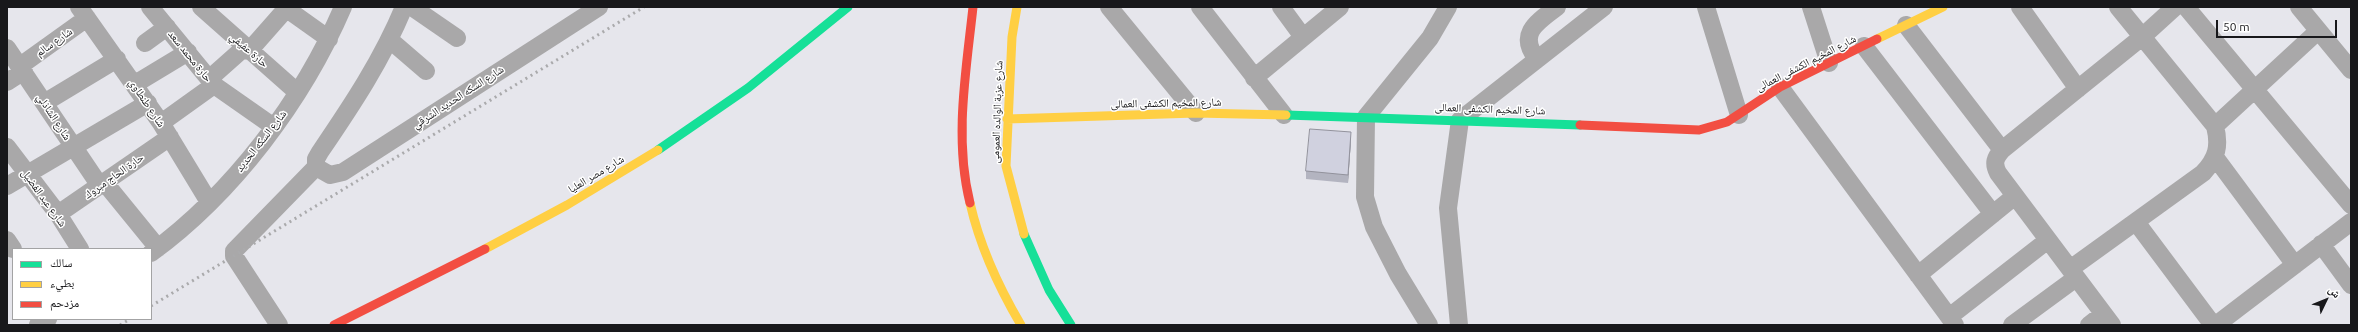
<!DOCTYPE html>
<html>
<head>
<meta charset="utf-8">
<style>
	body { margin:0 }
	#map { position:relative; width:2358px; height:332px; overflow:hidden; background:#e6e6ec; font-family:Ubuntu,"Noto Naskh Arabic",sans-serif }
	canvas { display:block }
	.frame { position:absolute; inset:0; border:8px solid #18181b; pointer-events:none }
	.legend { position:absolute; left:12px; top:248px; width:140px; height:72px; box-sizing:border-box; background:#fff; border:1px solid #a3a3a4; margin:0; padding:5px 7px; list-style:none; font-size:12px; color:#18181b }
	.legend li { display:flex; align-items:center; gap:8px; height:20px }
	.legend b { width:20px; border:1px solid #a3a3a4 }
	.north { position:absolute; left:2306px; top:280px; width:40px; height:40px; -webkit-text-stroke:3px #fff; paint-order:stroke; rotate:47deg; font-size:11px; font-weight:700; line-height:16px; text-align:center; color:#18181b }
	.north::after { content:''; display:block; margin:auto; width:14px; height:18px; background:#18181b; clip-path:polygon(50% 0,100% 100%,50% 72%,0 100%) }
	.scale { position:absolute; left:2216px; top:20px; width:121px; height:18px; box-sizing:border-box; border:2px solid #18181b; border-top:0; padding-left:5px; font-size:12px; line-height:14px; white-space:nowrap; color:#18181b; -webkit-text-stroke:3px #fff; paint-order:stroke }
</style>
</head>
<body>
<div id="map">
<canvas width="2358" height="332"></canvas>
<div class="frame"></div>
<ul class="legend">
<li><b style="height:5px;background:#16e098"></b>سالك</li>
<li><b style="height:5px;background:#ffcf43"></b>بطيء</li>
<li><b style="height:5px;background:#f24e42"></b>مزدحم</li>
</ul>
<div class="north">ش</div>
<div class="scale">50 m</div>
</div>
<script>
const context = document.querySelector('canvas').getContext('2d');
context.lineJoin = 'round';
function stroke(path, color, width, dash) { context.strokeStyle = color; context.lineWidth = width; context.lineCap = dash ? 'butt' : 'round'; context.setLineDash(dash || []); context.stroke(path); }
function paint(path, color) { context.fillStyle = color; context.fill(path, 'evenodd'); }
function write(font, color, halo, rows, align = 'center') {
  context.font = font + ' Ubuntu,"Noto Naskh Arabic",sans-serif'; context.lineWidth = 3; context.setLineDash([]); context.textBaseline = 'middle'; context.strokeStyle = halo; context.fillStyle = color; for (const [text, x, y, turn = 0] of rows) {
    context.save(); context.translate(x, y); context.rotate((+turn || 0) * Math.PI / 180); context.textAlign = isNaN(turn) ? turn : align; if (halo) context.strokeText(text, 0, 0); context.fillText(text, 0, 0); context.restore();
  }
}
const street = new Path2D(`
	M79 7 161 123 209 202
	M150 7 214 85 274 127
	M201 7 297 92
	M284 7 329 39
	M412 7 457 38
	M1109 7 1196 113
	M1200 7 1284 115
	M1281 7 1303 37
	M1706 7 1739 115
	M1811 7 1829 63
	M2020 7 2078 89
	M2186 7 2351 205
	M2299 7 2351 70
	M1906 25 2002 150
	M390 40 426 71
	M145 43 167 27
	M1864 46 1993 214
	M7 48 100 186
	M249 51 286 9
	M1537 59C1517 34 1537 22 1557 7
	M20 66 87 18
	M1254 78 1340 7
	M209 79 245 47
	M7 82 24 71
	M135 84 188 52
	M1780 87 1955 325
	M44 103 117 59
	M161 123 214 85
	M2215 126 2318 31
	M7 147 58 214 80 249
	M2215 157 2295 265
	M316 167 330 175 343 172 599 7
	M316 167V159L320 152C352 105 382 60 404 7
	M105 183 158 248
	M7 186 148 103
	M58 214 170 137
	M2136 222 2213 325
	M7 240 13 249
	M2321 244 2351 285
	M151 253C233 193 303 100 343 7
	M2070 269 2203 173C2217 158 2220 146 2215 126L2118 7
	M1918 275 2015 196
	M1949 317 2048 240
	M38 325 48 319
	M279 325 234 256V251L316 167
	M1429 325 1398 274 1374 227 1365 197 1366 117 1430 38 1448 7
	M1459 325 1448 208 1460 120 1604 7
	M2012 325 2076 278
	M2089 325 2103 314
	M2112 325 1998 173C1993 163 1995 158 2002 150L2142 37 2175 7
	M2216 325 2351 222`);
const fast = new Path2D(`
	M1286 115 1580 125
	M658 150 748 88 848 7
	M1024 234 1049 290 1071 325`);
const slow = new Path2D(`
	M1017 7 1012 37 1006 166 1024 234
	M1877 39 1943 7
	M1007 119 1196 113 1286 115
	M970 203C980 247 998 286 1021 325
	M485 249 567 205 658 150`);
const jam = new Path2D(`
	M1580 125 1699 130 1727 122 1780 87 1877 39
	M970 203C954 139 966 72 973 7
	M334 325 485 249`);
const rail = new Path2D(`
	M151 306 644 7
	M120 325 130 319`);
const wall = new Path2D(`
	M1351 140 1348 183 1306 179V171Z`);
const shadedWall = new Path2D(`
	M1351 132V140L1348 183V175Z`);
const building = new Path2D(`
	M1310 129 1351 132 1348 175 1306 171Z`);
const streetNames = [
	["شارع سالم",54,42,-35],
	["حارة عفيفي",249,50,41],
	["حارة محمد سعد",190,56,51],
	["شارع المخيم الكشفى العمالى",1806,63,-27],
	["شارع السكه الحديد الشرقي",458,97,-33],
	["شارع طنطاوي",147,103,56],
	["شارع المخيم الكشفى العمالى",1166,103,-1],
	["شارع المخيم الكشفى العمالى",1490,109,2],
	["شارع عزبة الوالده العمومى",997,112,-88],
	["شارع الشاذلي",54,117,57],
	["شارع السكه الحديد",261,141,-52],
	["شارع مصر العليا",596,174,-31],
	["حارة الحاج مبروك",114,176,-35],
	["شارع عبد الفضيل",44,198,54]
];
stroke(street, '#a9a8a9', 18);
stroke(fast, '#16e098', 9);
stroke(slow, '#ffcf43', 9);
stroke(jam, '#f24e42', 9);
stroke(rail, '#aaaaac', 3, [2, 4]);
paint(wall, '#b3b4c0');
paint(shadedWall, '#92929c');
paint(building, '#d0d1df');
stroke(building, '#92929c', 1);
write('11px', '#18181b', '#fff', streetNames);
</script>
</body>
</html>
